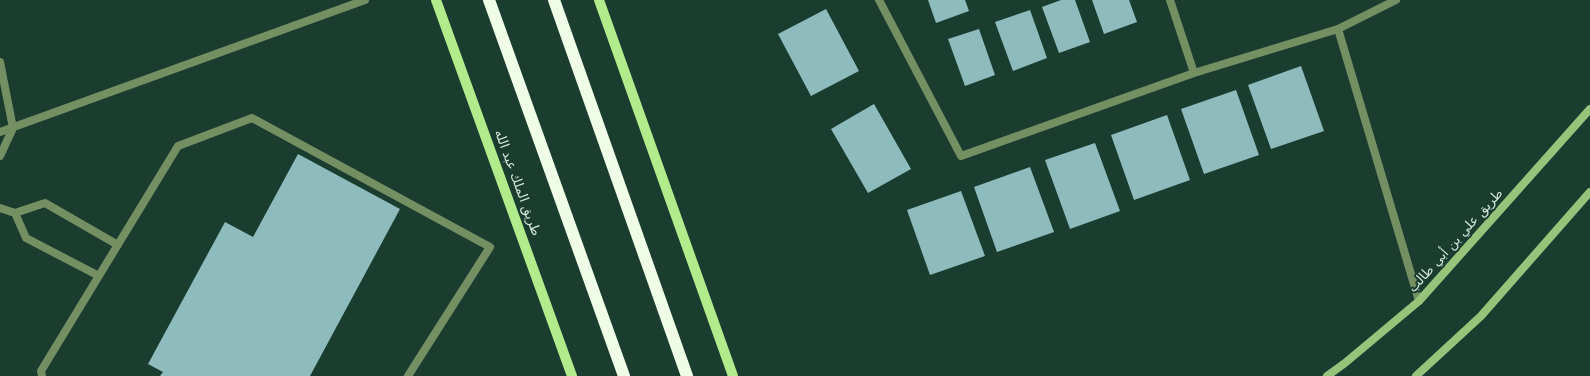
<!DOCTYPE html>
<html>
<head>
<meta charset="utf-8">
<style>
	body { margin:0 }
	canvas { display:block; background:#1a3d2f }
</style>
</head>
<body>
<canvas width="1590" height="376"></canvas>
<script>
const context = document.querySelector('canvas').getContext('2d');
context.lineJoin = 'round';
function paint(path, color) { context.fillStyle = color; context.fill(path, 'evenodd'); }
function stroke(path, color, width, dash) { context.strokeStyle = color; context.lineWidth = width; context.lineCap = dash ? 'butt' : 'round'; context.setLineDash(dash || []); context.stroke(path); }
function write(font, color, halo, rows, align = 'center') {
  context.font = font + ' "DejaVu Sans",Vazirmatn,sans-serif'; context.lineWidth = 4; context.setLineDash([]); context.textBaseline = 'middle'; context.strokeStyle = halo; context.fillStyle = color; for (const [text, x, y, turn = 0] of rows) {
    context.save(); context.translate(x, y); context.rotate((+turn || 0) * Math.PI / 180); context.textAlign = isNaN(turn) ? turn : align; if (halo) context.strokeText(text, 0, 0); context.fillText(text, 0, 0); context.restore();
  }
}
const building = new Path2D(`
	M928 0H965L969 11 936 23Z
	M1061 0H1075L1090 42 1059 53 1042 7Z
	M1092 0H1129L1137 22 1104 34Z
	M826 9 859 71 811 96 778 34Z
	M1030 10 1047 58 1013 71 995 22Z
	M979 29 995 75 965 86 948 39Z
	M1301 66 1324 131 1271 149 1248 85Z
	M1236 90 1259 155 1204 174 1181 109Z
	M874 104 911 169 868 193 831 129Z
	M1167 115 1190 180 1134 200 1111 135Z
	M1095 143 1120 211 1070 229 1045 160Z
	M298 154 400 209 310 376H160L163 372 148 364 225 222 253 237Z
	M1030 167 1054 232 997 252 974 187Z
	M961 191 985 256 930 275 907 210Z`);
const service = new Path2D(`
	M0 62 13 128 0 156
	M0 132 365 0
	M0 208 15 213 45 203 118 245
	M15 213 26 238 99 276
	M42 376 41 371 178 146 252 118 490 247 408 376`);
const minor = new Path2D(`
	M879 0 961 156 1194 73 1338 29 1396 0
	M1170 0 1194 73
	M1338 29 1419 301`);
const secondary = new Path2D(`
	M1327 376 1345 363 1419 301 1590 109
	M1416 376 1481 316 1590 192`);
const primary = new Path2D(`
	M436 0 572 376
	M599 0 733 376`);
const motorway = new Path2D(`
	M489 0 624 376
	M554 0 687 376`);
const streetNames = [
	["طريق الملك عبد الله",517,183,70],
	["طريق علي بن أبي طالب",1456,241,-48]
];
paint(building, '#8ebcbd');
stroke(service, '#749063', 8);
stroke(minor, '#749063', 8);
stroke(secondary, '#97c47a', 8);
stroke(primary, '#b2eb8b', 10);
stroke(motorway, '#effde7', 12);
write('13px', '#d3e6dd', '#1a3d2f', streetNames);
</script>
</body>
</html>
